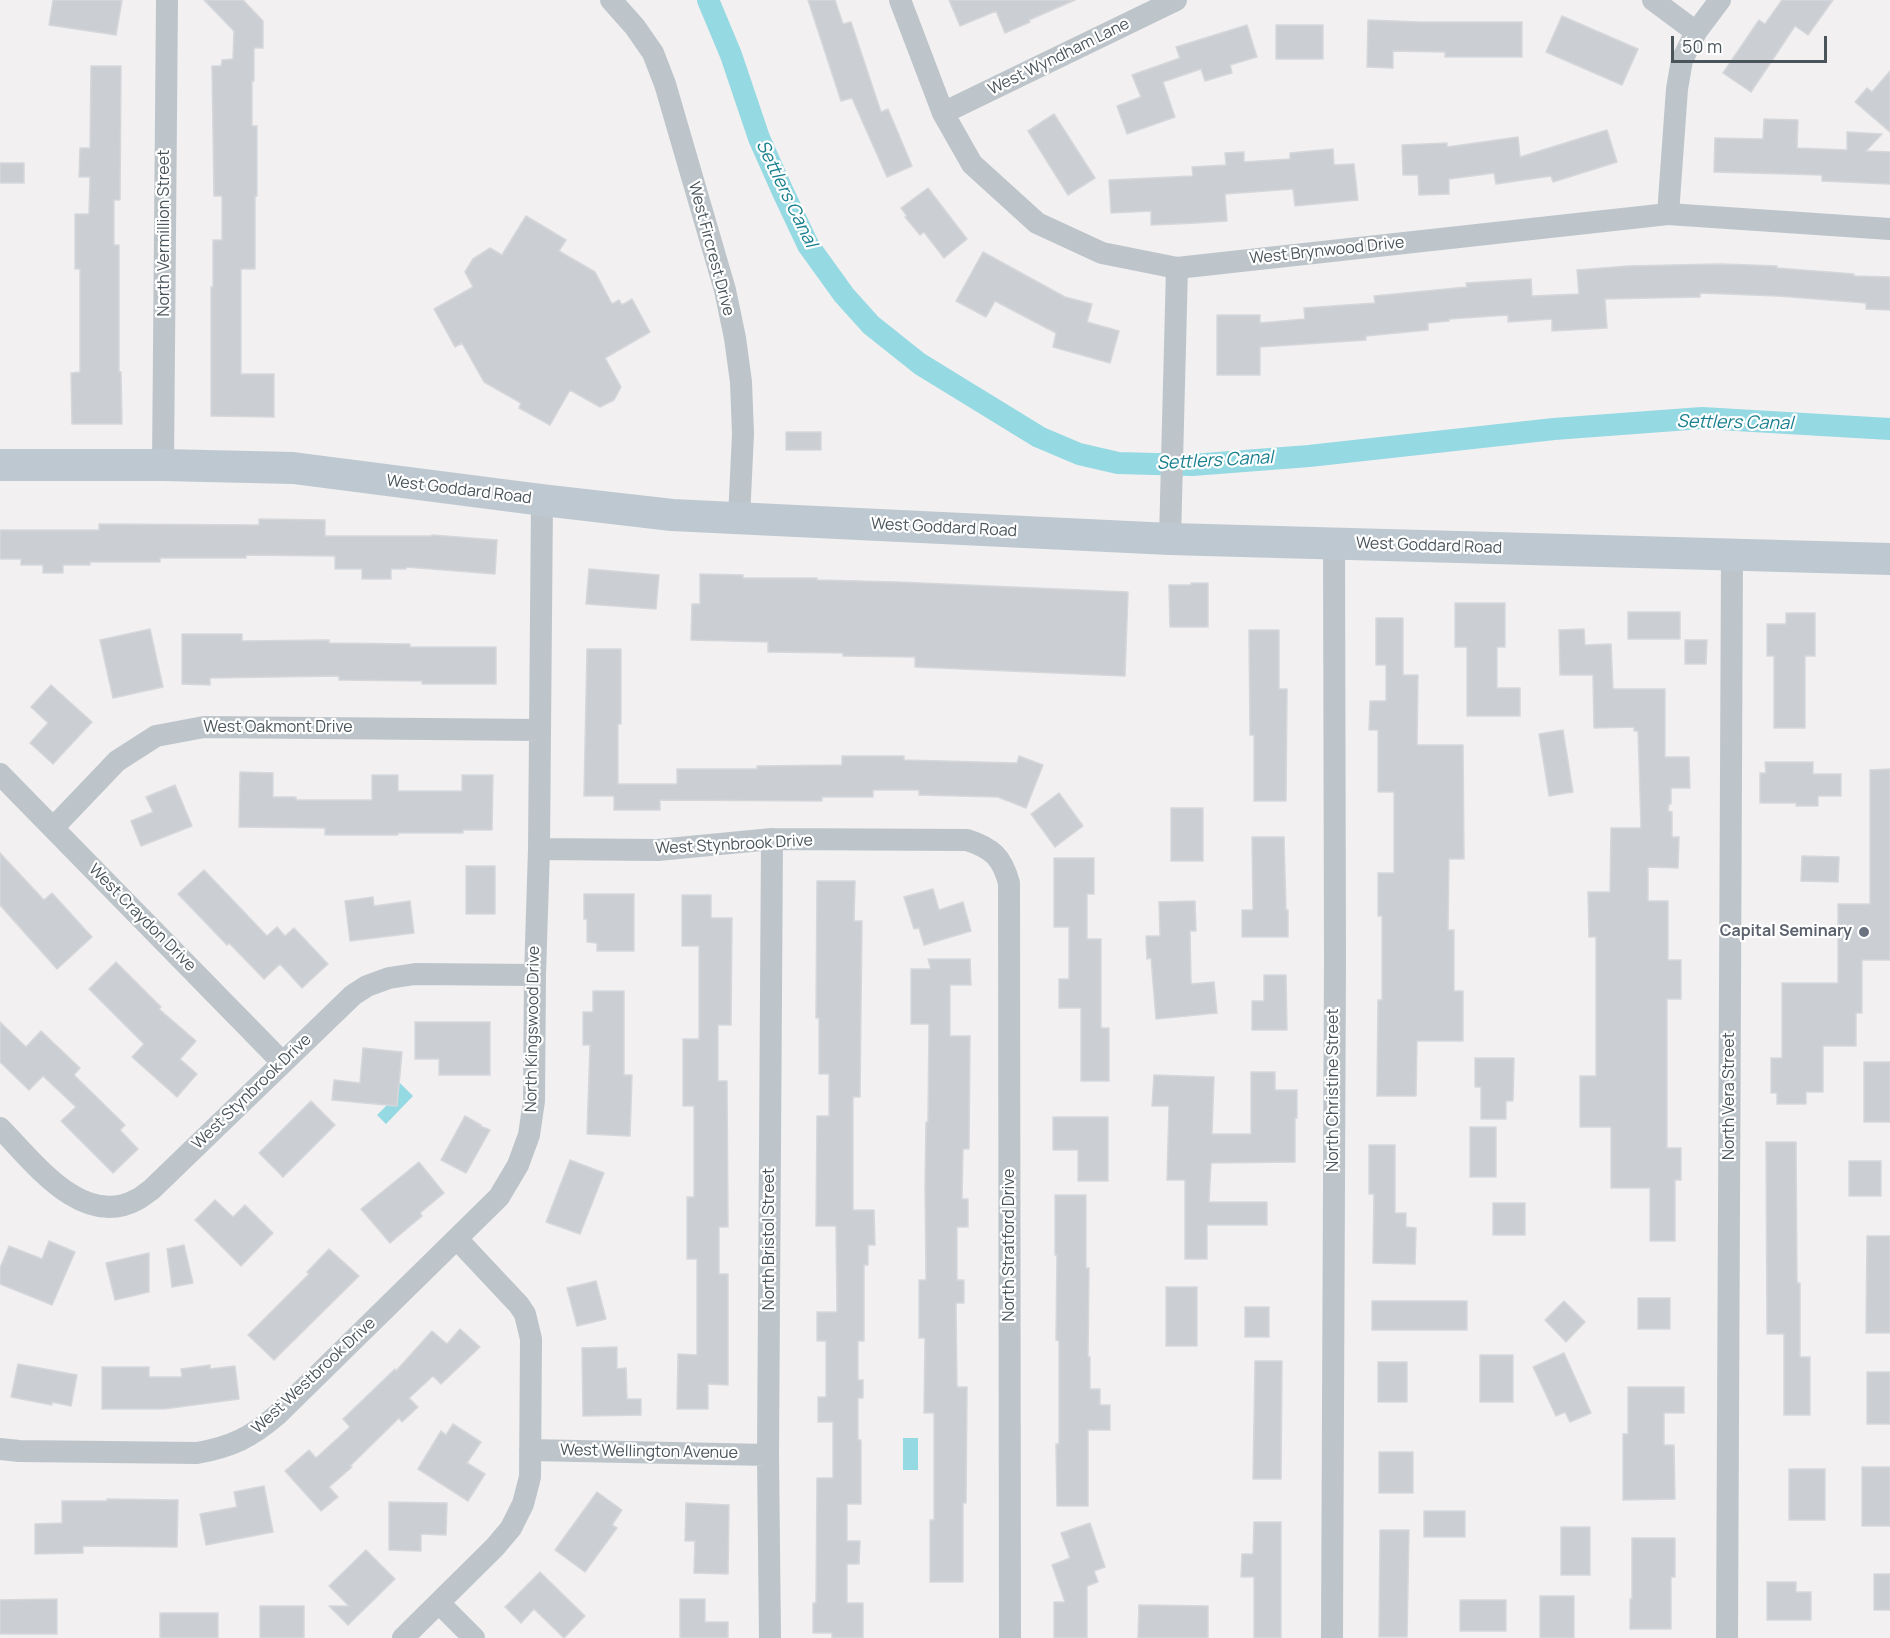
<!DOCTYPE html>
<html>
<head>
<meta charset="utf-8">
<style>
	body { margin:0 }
	#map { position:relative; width:1890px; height:1638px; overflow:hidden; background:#f2f0f0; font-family:Manrope,sans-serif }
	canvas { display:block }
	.scale { position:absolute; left:1671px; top:36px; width:156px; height:27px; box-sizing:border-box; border:3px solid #4a555b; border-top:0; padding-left:8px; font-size:18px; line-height:21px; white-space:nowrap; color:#4a555b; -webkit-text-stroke:4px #fff; paint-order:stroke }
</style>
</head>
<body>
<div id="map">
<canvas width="1890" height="1638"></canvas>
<div class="scale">50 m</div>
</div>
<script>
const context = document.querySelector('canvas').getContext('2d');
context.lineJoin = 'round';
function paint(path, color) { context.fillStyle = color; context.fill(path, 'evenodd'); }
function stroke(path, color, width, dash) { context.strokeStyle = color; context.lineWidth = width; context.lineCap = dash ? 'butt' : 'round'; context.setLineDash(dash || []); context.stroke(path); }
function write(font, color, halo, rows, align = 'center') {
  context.font = font + ' Manrope,sans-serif'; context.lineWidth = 4.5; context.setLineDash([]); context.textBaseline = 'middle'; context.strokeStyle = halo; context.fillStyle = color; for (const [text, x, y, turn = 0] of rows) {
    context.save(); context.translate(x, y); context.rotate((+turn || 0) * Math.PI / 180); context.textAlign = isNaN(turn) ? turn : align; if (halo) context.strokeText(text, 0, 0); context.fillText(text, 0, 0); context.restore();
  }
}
const water = new Path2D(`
	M396 1079 413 1096 386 1124 377 1115 390 1102Z
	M903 1438H918V1470H903Z`);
const canal = new Path2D(`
	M708 0 731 55 759 138 783 192 808 245 844 295 871 325 920 364 1039 437 1079 454 1118 463 1192 465 1309 456 1554 429 1702 418 1890 429`);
const building = new Path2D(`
	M53 0H122L116 35 49 25Z
	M204 0H243L263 21V48H254V81H252V126H257V196H255V269H241V374H274V417L211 416V287H213V240H222V196H214L212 66H221L222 60 233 59 234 31Z
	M808 0H835L843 24 851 22 881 112 888 109 912 166 887 177 852 98 841 101Z
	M949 0H1075L1029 20 1030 22 1005 33 996 11 960 26Z
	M1782 0H1833L1808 35 1795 26 1751 92 1723 73 1759 20 1765 24Z
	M1562 16 1638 49 1622 85 1546 52Z
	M1368 20 1420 22H1522V57H1445V52L1393 51V68L1367 67Z
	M1247 25 1257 57 1230 65 1232 73 1205 81 1201 69 1163 82 1175 117 1127 134 1117 106 1141 97 1132 75 1180 58 1176 47Z
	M1276 25H1323V59H1276Z
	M91 66H121L120 200H114V245H119V372H121L122 424H72L71 373 80 372V269H75V214H89L90 177H79L80 148H90Z
	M1890 71V132L1855 102 1867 88 1872 92Z
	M1054 114 1095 178 1068 195 1028 131Z
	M1764 119 1798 120 1797 148 1847 150V132L1882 134 1866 151 1890 152V184L1822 181V175L1714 172 1715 138 1763 139Z
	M1607 130 1617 162 1553 182 1551 176 1496 184 1494 173 1449 179V194L1419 195 1418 175H1403L1402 145 1447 143V147L1518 137 1520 157Z
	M1333 149 1334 165 1354 164 1358 200 1295 206 1293 189 1225 194 1227 221 1196 223 1151 225V211L1111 213 1109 180 1193 176 1192 167 1226 165 1225 153 1244 152V162L1290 159V153Z
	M0 163H24V183H0Z
	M928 188 967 239 944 258 924 232 920 235 905 217 907 216 901 208Z
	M526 216 566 240 559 251 595 272 612 304 619 300 622 305 632 299 650 332 605 358 621 387 614 400 600 407 570 390 550 425 519 408 521 403 484 382 462 343 455 347 434 309 473 287 465 272 473 259 490 248 502 255Z
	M983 252 1065 297 1092 304 1087 322 1119 331 1110 363 1053 347 1056 333 995 301 986 317 956 301Z
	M1721 264 1777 266V268L1854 274V276L1890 277V310L1866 309V303L1778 296 1700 293V297L1605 299 1607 328 1552 331V319L1508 322V315L1449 319V321L1428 323V330L1366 336V340L1260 347V375H1217V315H1260V323L1305 319 1304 308 1375 303 1374 296 1467 287 1466 283 1531 279 1532 296 1579 294 1577 270 1628 266Z
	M786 432H821V450H786Z
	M259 519 325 520V536H432V535L497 540 495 574 406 567V569H391V579H362V569H335V556L246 555V558H160V562H90V565H63V573H43V565H21V559H0V530H99V524L259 525Z
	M589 569 659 575 656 609 586 604Z
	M700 574 743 575V578H817V580L898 582 1128 592 1125 676 915 667V657L843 656V653L768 652V642L691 640 692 604H700Z
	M1191 583H1208V627H1170L1169 585H1191Z
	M1455 603H1505V647H1497V688H1520V716H1467V647H1455Z
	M1628 612H1680V639H1628Z
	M1786 613H1815V656H1805V728H1774V656H1767V624H1786Z
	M1376 618H1403V675H1418L1417 745H1463L1464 859H1449L1448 930H1454V991H1463V1041H1417L1416 1096H1377L1378 1000H1382V916H1378V873H1394V792H1378V730H1369L1370 701H1386V665H1376Z
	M150 629 163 687 113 698 100 640Z
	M1584 629 1585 645 1611 644 1613 689H1665V757H1689L1690 788H1671V804H1669L1668 811 1672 812V837H1679L1678 868 1648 867V901H1668V960H1681V999H1667V1148H1681V1180H1675V1241H1650V1188H1611V1127H1580V1076H1596V937H1589L1588 892H1610L1611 828H1641L1638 731H1634V727L1594 728 1593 675H1560L1559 630Z
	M1249 630H1279V689H1287L1286 801H1254V735H1250Z
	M182 634H242V641L329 640V643L410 644V647H496V684H422V681L339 680V676L210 678V685L182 684Z
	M1685 640H1707L1706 664H1685Z
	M587 649H621V724H618V784H677V769H757V766L842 765V756H904V760L1017 763 1019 756 1043 765 1026 808 998 797 919 795V790H873V797H822V801L660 800V810H614V796H584Z
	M51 685 92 722 53 764 30 743 48 723 31 707Z
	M1563 730 1573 792 1549 796 1539 734Z
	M1765 762H1813V774H1841V796H1818V806H1796V803H1760V773H1766Z
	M1890 769V960H1862V1013H1856V1046H1823V1092H1806V1104H1777V1093H1771V1058H1782V983H1838V904H1870V770Z
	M240 772 273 773V797H296V800H372V775H398V791H462V775H493L492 830H463V833H398V835H325V828L239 827Z
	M175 785 192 826 141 846 131 821 153 812 146 797Z
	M1059 793 1083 826 1055 847 1031 814Z
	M1171 808H1203V861H1171Z
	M1252 837H1284L1286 910H1288V937H1242V910H1253Z
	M0 853 44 900 52 893 92 937 57 969 0 905Z
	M1802 856 1839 857 1838 882 1801 881Z
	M1054 858H1094V894H1087V939H1101V1028H1109V1081H1081V1008H1059V979H1069V927H1054Z
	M466 866H495V914H466Z
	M204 870 267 936 277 927 285 936 294 928 328 964 302 988 280 964 264 979 229 943 227 945 178 894Z
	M817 881H855L854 921H862L860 1097H853V1210H874L875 1245H868V1265H864V1341H858V1380H863V1398H858V1440H861V1504H847V1541H860L859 1564H847V1603H863V1638H832V1633H813V1603H816L817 1478H833V1422H818V1397H826V1341H817V1312H837L836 1226H816L817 1116H829V1074H819V1018H816Z
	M933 889 939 910 963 902 971 931 924 945 919 928 914 929 904 897Z
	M584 894H634V951H597V943L587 942V919H584Z
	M682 895H711V918H732L731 1025H718V1081H727L728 1227H719V1274H728V1385L708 1384V1409H677L678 1354 697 1355V1259H687V1197H694V1106H683V1039H699V946H682Z
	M373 897 374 906 410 901 414 933 350 941 345 901Z
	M1195 901 1196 931H1190L1191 984 1214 982 1217 1013 1156 1019 1151 958 1147 959 1146 936H1160L1159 902Z
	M928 959H970L971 985H950V1036H970L969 1149H963L962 1199H968V1227H957V1280H964V1303H956L957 1387H967L966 1503H963V1582H930V1520H934V1413H924L925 1338H919V1280H926L925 1185 926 1122H928L929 1024H911V969H931Z
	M116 962 161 1007 159 1009 196 1041 180 1059 197 1074 177 1097 132 1057 144 1044 89 989Z
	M1264 975H1286L1287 1030H1252V1001H1264Z
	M593 991H624V1075H632L630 1136 587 1134 590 1045H583V1012H593Z
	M0 1022 26 1047 41 1031 80 1068 74 1075 125 1125 120 1130 138 1149 113 1173 61 1121 76 1107 43 1076 29 1090 0 1062Z
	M415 1022H490V1075H439V1059H415Z
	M363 1048 402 1052 397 1106 332 1100 334 1080 360 1083Z
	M1475 1058H1514L1513 1101H1506V1119H1481V1087H1475Z
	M1864 1062H1890V1122H1864Z
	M1251 1072H1275V1090H1297V1118H1295V1162L1211 1163 1209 1202H1267V1225H1207V1259H1185V1180H1167L1169 1106H1152L1154 1075 1214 1077 1212 1134H1251Z
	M311 1101 335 1125 283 1177 259 1153Z
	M465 1116 481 1125 480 1126 490 1130 466 1173 441 1160Z
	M1053 1117H1108V1181H1078V1150H1053Z
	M1470 1127H1496V1177H1470Z
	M1766 1142H1796L1797 1283H1800V1357H1810V1415H1784V1334H1767Z
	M1369 1145H1395V1213H1406V1227L1416 1228 1415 1264 1373 1263 1374 1194H1369Z
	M570 1160 604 1173 580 1234 546 1222Z
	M1849 1161H1881V1196H1849Z
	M419 1162 444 1193 420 1213 422 1216 390 1243 361 1209Z
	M1055 1195H1086V1268H1089L1088 1357H1090V1389H1100V1405H1110V1430H1088V1506H1057L1056 1444H1059V1341L1056 1340 1057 1255H1055Z
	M215 1200 233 1217 245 1205 273 1233 241 1266 195 1220Z
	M1493 1203H1525V1235H1493Z
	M1867 1236H1890V1333H1866Z
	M49 1241 75 1252 52 1305 0 1284V1268L9 1246 42 1259Z
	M184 1245 193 1283 172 1287 167 1249Z
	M329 1249 359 1276 274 1360 248 1335 309 1274 307 1272Z
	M149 1253V1292L115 1300 106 1263Z
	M596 1281 606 1319 577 1326 567 1288Z
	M1166 1287H1197V1346H1166Z
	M1638 1298H1670V1329H1638Z
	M1372 1301H1467V1330H1372Z
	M1564 1301 1585 1322 1566 1342 1545 1320Z
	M1245 1307H1269V1337H1245Z
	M460 1329 480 1347 441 1384 433 1376 409 1398 418 1407 402 1422 399 1418 350 1466 352 1467 329 1487 338 1497 321 1511 285 1471 309 1450 316 1458 350 1427 343 1419 395 1369 396 1371 432 1331 447 1344Z
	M617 1347V1369L626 1368 627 1399H641V1415L583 1416 582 1348Z
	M1564 1353 1591 1413 1570 1422 1565 1412 1556 1416 1533 1367Z
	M1480 1355H1513V1402H1480Z
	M1255 1361H1282L1281 1479H1253Z
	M1378 1362H1407V1402H1378Z
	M18 1364 77 1375 71 1406 52 1402V1405L11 1397Z
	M210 1365V1369L235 1366 239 1399 164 1409H102V1367H149V1377H182L181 1369Z
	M1867 1372H1890V1424H1867Z
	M1628 1387H1684V1413H1664V1445H1674L1675 1499 1623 1500V1434H1628Z
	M453 1424 481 1442 467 1463 485 1474 468 1501 418 1469 441 1431 446 1435Z
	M1379 1452H1413V1493H1379Z
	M1862 1467H1890V1526H1862Z
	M1789 1469H1825V1520H1789Z
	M264 1486 273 1532 206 1545 200 1514 237 1507 234 1492Z
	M597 1492 622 1510 612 1525 617 1528 585 1572 555 1550Z
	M107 1499 178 1500 177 1547 83 1546V1553L35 1554V1524L62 1523V1501H107Z
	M389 1502 447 1503 446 1535 421 1534V1551L389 1550Z
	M686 1503 729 1505 728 1574 694 1573 695 1541H685Z
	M1424 1511H1465V1537H1424Z
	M1254 1522H1281V1638H1254V1577H1241L1242 1554H1253Z
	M1090 1523 1105 1567 1094 1571 1098 1582 1087 1586V1638H1054V1602H1065L1052 1565 1070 1558 1061 1533Z
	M1561 1527H1590V1575H1561Z
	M1380 1530H1409L1407 1637H1379Z
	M1632 1538H1675V1577H1671V1629H1630V1599H1632Z
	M366 1550 395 1579 348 1625 329 1606H349L329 1586Z
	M540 1572 585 1616 564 1638 534 1609 521 1623 505 1607Z
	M1874 1574H1890V1610H1874Z
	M1767 1582H1796V1592H1811V1620H1767Z
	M1540 1596H1574V1638H1540Z
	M57 1599V1634H0V1600Z
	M680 1599H705V1622H728V1638H680Z
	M1460 1600H1506V1631H1460Z
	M1139 1605 1208 1606V1638H1138Z
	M260 1606H304V1638H260Z
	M160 1613H218V1638H160Z`);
const street = new Path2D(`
	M611 0 635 27 653 53 665 84 725 290 735 338 741 382 743 434 739 518
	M900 0 943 113 972 164 1037 223 1102 253 1177 268 1668 214 1890 229
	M1653 0 1696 32
	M943 113 1176 0
	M1668 214 1677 89 1682 60 1696 32 1720 0
	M163 465 167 0
	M1170 539 1177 268
	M0 774 283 1063
	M53 828 117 761 156 736 204 727 540 730
	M539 849 658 850 772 839 967 840C992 848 1002 857 1009 883L1010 1638
	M0 1128C33 1161 82 1229 136 1200 141 1198 146 1193 151 1190L353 995 367 986 389 978 415 974 535 975
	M0 1449 19 1451 197 1453C231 1447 250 1438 277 1415L499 1197 518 1165 529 1135 534 1101 535 975 539 849 542 500
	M530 1450 768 1455
	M439 1603 474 1638
	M403 1638 495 1547 511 1528 523 1504 530 1477 531 1339 525 1314 519 1305 457 1239
	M770 1638 768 1455 772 839
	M1332 1638 1335 958 1334 543
	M1727 1638 1732 555`);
const secondary = new Path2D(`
	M0 465H163L293 468 542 500 672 515 1170 539 1890 559`);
const markers = [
	[1864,932,6,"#6b7280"]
];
const streetNames = [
	["West Wyndham Lane",1059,57,-26],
	["North Vermillion Street",165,233,-90],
	["West Fircrest Drive",711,249,75],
	["West Brynwood Drive",1327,251,-6],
	["West Goddard Road",459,490,7],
	["West Goddard Road",944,528,3],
	["West Goddard Road",1429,546,2],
	["West Oakmont Drive",278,728],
	["West Stynbrook Drive",734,845,-3],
	["West Craydon Drive",142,918,45],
	["North Kingswood Drive",533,1029,-89],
	["North Christine Street",1334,1090,-90],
	["West Stynbrook Drive",252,1092,-44],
	["North Vera Street",1730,1096,-90],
	["North Bristol Street",770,1239,-90],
	["North Stratford Drive",1010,1245,-90],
	["West Westbrook Drive",314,1376,-43],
	["West Wellington Avenue",649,1452,1]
];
const worshipNames = [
	["Capital Seminary",1852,932]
];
const waterNames = [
	["Settlers Canal",786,194,64],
	["Settlers Canal",1735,423,1],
	["Settlers Canal",1215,461,-3]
];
paint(water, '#95d9e3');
stroke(canal, '#95d9e3', 22);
paint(building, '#cbced2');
stroke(building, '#d5d7db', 1.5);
stroke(street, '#bdc5cb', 22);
stroke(secondary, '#bec8d0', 32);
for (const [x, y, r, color] of markers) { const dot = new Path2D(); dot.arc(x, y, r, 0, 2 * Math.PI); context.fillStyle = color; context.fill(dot); stroke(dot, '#fff', 2); }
write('16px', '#4a555b', '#fff', streetNames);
write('bold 16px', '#5b616d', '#fff', worshipNames, 'right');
write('italic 18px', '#1a808f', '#fff', waterNames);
</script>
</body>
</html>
